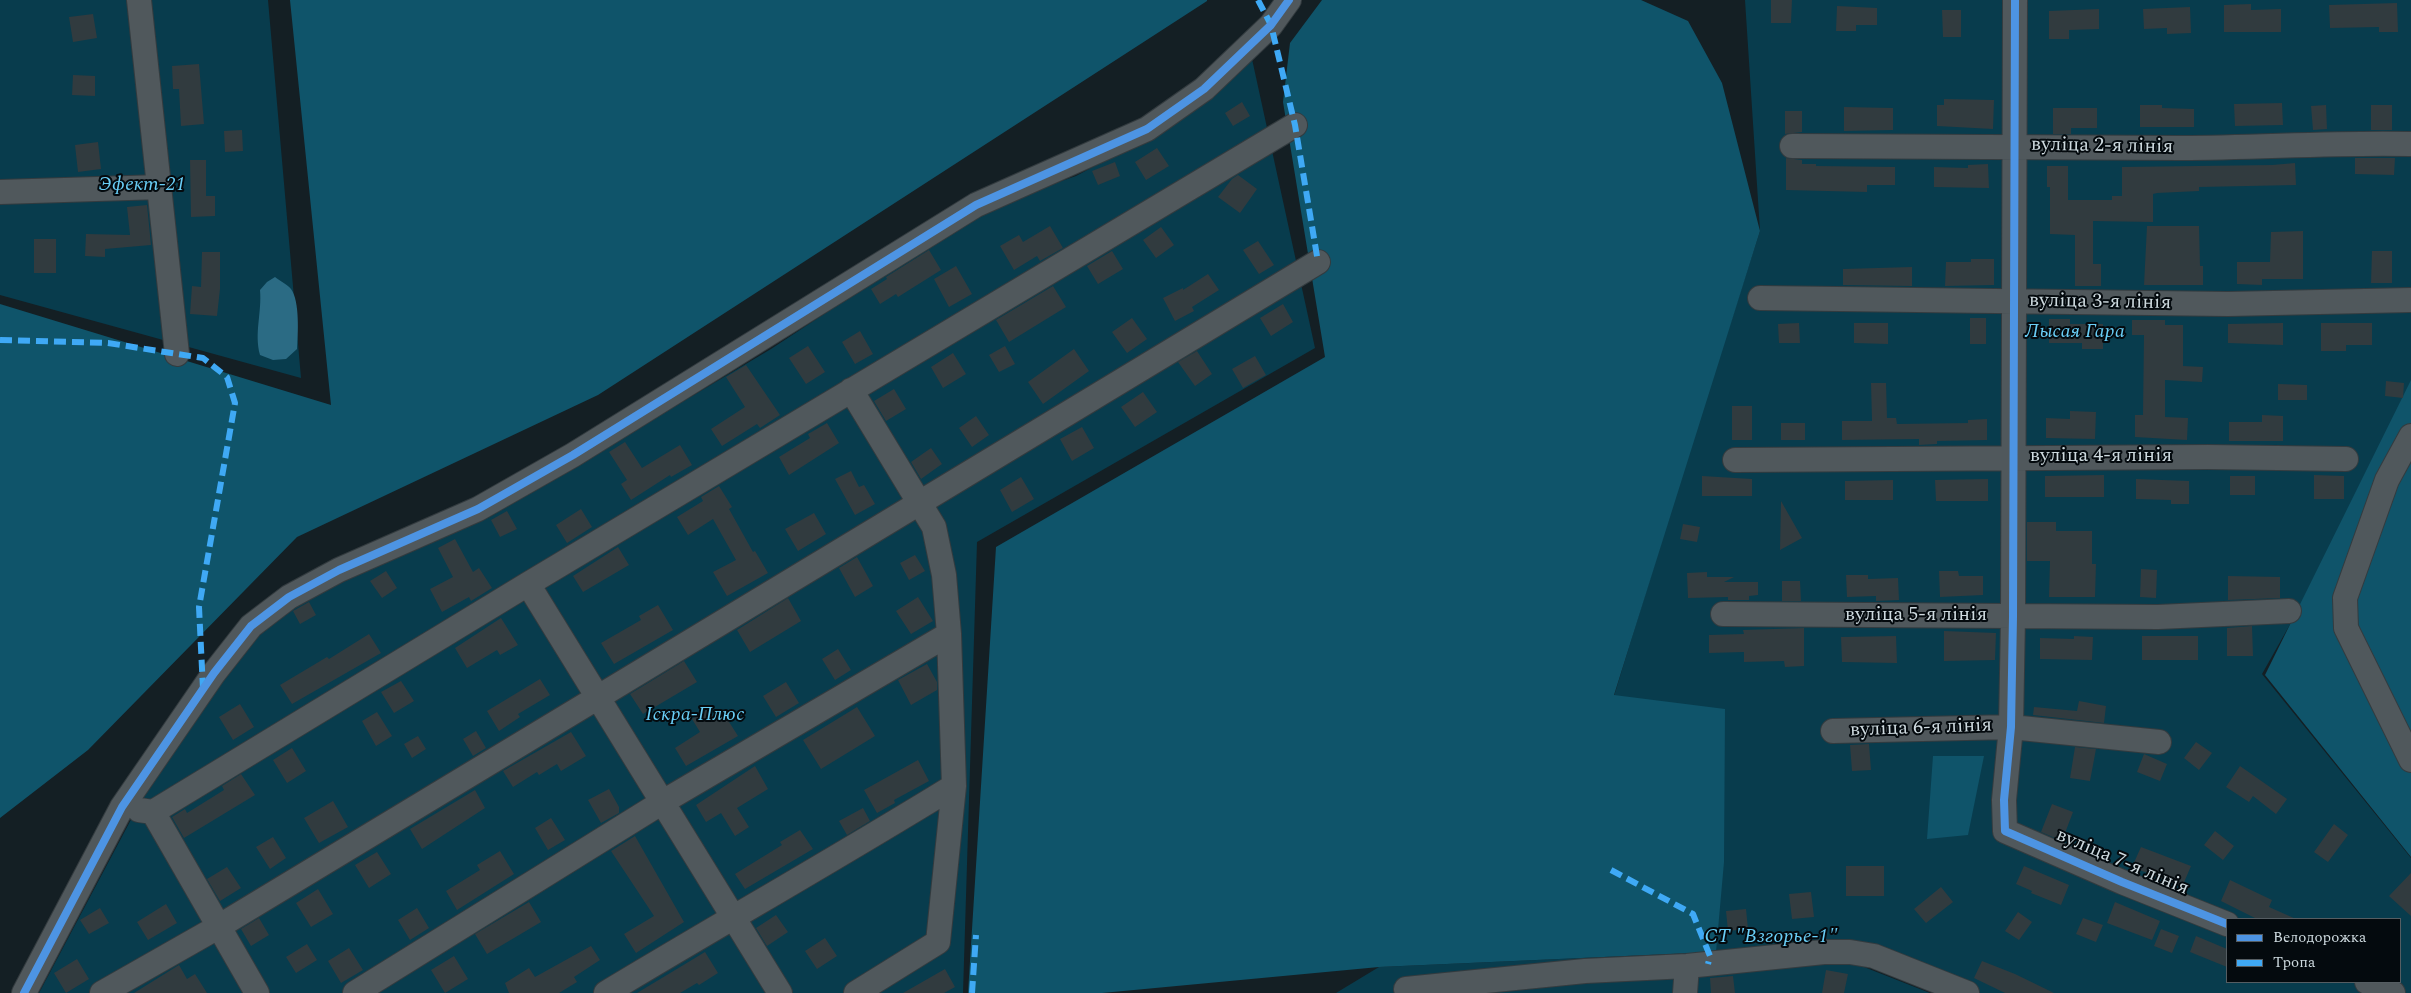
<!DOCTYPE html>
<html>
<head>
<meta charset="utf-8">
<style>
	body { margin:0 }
	#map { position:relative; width:2411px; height:993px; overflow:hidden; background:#141f24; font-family:Spectral,serif }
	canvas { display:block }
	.legend { position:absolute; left:2226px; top:918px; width:175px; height:65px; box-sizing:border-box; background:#040a0e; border:1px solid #555d62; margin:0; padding:6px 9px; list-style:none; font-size:15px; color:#cedadf }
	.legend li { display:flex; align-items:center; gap:10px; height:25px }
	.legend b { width:25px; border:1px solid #555d62 }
</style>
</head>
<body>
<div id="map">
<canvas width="2411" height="993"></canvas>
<ul class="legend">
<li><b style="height:6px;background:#4d94e3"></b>Велодорожка</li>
<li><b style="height:6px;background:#3fa9f5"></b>Тропа</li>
</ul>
</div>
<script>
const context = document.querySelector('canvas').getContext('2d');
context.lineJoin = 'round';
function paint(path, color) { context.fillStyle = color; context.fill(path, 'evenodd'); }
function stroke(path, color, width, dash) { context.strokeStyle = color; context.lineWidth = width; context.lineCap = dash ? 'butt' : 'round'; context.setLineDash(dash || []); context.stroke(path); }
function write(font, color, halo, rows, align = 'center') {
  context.font = font + ' Spectral,serif'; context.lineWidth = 4; context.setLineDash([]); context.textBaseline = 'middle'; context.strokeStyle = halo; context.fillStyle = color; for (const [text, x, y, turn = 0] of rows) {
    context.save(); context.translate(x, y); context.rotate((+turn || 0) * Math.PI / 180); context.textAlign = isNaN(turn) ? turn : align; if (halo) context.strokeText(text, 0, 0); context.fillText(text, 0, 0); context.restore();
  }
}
const green = new Path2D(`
	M0 0H268L301 378 0 295Z
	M1745 0H2411V396L2371 481 2262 674 2411 858V993H1967L1826 952 1930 993H1336L1379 967 1716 952 1614 696 1692 442 1760 231ZM2227 919H2400V982H2227Z
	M1252 59 1315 348 977 542 963 993H39L143 797 252 637 273 618 315 594 489 517 771 349 956 227 1007 200 1076 176 1179 121Z`);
const forest = new Path2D(`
	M290 0H1207V1L598 395 297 537 88 750 0 818V304L331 405Z
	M1322 0H1641L1688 21 1722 83 1760 231 1614 695 1725 709 1724 862 1716 952 1379 967 1102 993H968L996 547 1325 357 1283 102 1290 43Z
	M2411 380V857L2265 675Z
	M1933 756H1984L1968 835 1927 839Z`);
const water = new Path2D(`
	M275 277C280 281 288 285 291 289 300 301 298 335 297 349L286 359 273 360 260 355C254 333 262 313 260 290L267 282Z`);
const building = new Path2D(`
	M1771 0H1792L1791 23H1771Z
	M2397 3 2398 32H2379V27L2330 28 2329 5Z
	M2251 4V10L2281 9V32H2224V5Z
	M1837 6 1877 8V25H1856V31H1836Z
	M2190 7 2191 33 2167 34V28L2144 29 2143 9Z
	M2099 9V29L2069 30V39H2049V11Z
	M1942 10H1961V37H1943Z
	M93 14 97 38 73 42 69 17Z
	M199 64 204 124 181 126 179 89H173L172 66Z
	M73 75 95 76V96L72 95Z
	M1944 99 1994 100 1993 129 1937 126V105H1944Z
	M1242 102 1250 116 1233 126 1225 113Z
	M2282 103 2283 125 2235 126 2234 104Z
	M2140 105H2162V108L2194 109V127H2140Z
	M2326 105 2327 129 2313 130 2311 106Z
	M2371 105H2392V130H2371Z
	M1844 107 1893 108V130L1844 131Z
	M2053 108H2097V128H2071V134H2053Z
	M1785 111H1802V132L1785 134Z
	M242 130 243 151 225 152 224 131Z
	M98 142 101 169 78 172 75 145Z
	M1157 148 1169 166 1146 180 1135 162Z
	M1786 158 1802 160V164H1816V166L1895 167V185H1867V192L1786 190Z
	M2355 158H2395L2394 175 2355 174Z
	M190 160H206V196H215V216L191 217Z
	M1115 162 1120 176 1098 185 1092 171Z
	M2295 163 2296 185 2199 187V191L2157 193 2153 194V222L2093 221V264H2101V286H2075V235L2050 234V187H2047V166H2068V200H2112V196H2122V167L2272 165Z
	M1988 164 1989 188 1934 187V167L1968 168V165Z
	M1238 175 1257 189 1240 213 1218 197 1232 179Z
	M147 205 151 245 105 249V257L85 256 86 234 130 235 127 207Z
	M1050 226 1063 248 1040 261 1037 256 1014 270 1000 246 1019 235 1023 242Z
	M2147 226H2199L2200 266H2203V285H2144Z
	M1161 227 1174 245 1156 258 1143 240Z
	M2303 231V279H2262V285L2237 284V262H2270L2271 232Z
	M34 239H56V273H34Z
	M1258 241 1274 265 1259 274 1243 250Z
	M929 250 941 270 898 297 896 294 880 304 871 289 887 279 886 277Z
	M1112 251 1123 269 1098 284 1087 266Z
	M2372 251H2392V283H2371Z
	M202 252H220V289L217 316 190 314 192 286 201 287Z
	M1971 259H1994V285L1945 286 1946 262H1971Z
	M956 266 972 294 949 307 934 279Z
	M1912 267V286L1843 285V269Z
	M1208 274 1219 290 1192 307 1194 311 1175 321 1163 298 1183 288V290Z
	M1053 286 1066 307 1009 342 996 320Z
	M1283 304 1293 322 1271 336 1260 318Z
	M1132 318 1147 339 1127 353 1112 332Z
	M1970 318H1986V344H1970Z
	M2049 319H2070V324H2103V349H2082V343H2049Z
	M2132 320H2165V325H2183V366L2203 367 2202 382 2165 380V417L2188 418 2187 440 2135 437V415H2143L2144 335H2132Z
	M1799 323 1800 343H1779L1778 324Z
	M1854 323H1888V344L1854 343Z
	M2283 323V345L2228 343V324Z
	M2321 323H2372V345H2346V351H2321Z
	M860 331 873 354 855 364 842 342Z
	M808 346 825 372 806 384 789 358Z
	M1005 346 1015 364 999 372 989 355Z
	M1074 349 1089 371 1043 404 1028 382Z
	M1197 351 1212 374 1195 386 1178 362Z
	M953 353 966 374 943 388 931 367Z
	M1255 356 1266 375 1243 388 1232 369Z
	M746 365 780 415 760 428 757 424 722 446 711 429 745 407 726 377Z
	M2386 381 2404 383 2403 398 2385 396Z
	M1871 383H1886L1887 418H1896L1897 424 1968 423V420L1987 419V440L1937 441V444L1919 445V439L1842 440V421H1872Z
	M2278 384 2307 385V400H2278Z
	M894 389 906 409 886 421 874 401Z
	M1143 392 1157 412 1135 427 1121 407Z
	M1732 406H1752V440H1732Z
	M2070 411 2096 412 2095 439 2046 438V418L2070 419Z
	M2262 415 2283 416V441H2229V422H2262Z
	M976 416 989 435 972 447 959 428Z
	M827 423 839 443 789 475 779 457 810 438 808 434Z
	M1781 423H1805V440H1781Z
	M1082 427 1094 448 1072 461 1060 439Z
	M625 442 642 468 680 445 692 465 671 477 670 475 631 500 621 484 627 480 609 452Z
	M931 448 942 464 921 479 911 462Z
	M851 471 859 487 864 485 875 504 855 515 835 479Z
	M2104 475V497H2045V476Z
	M2314 475 2344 476V499H2314Z
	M1702 476 1752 479V496H1702Z
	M2230 476H2255V495H2230Z
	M1021 477 1034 499 1012 512 1000 490Z
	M1988 479V501H1936L1935 480Z
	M2136 479 2189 481V504H2171V500L2136 499Z
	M1893 480V500H1845V481Z
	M719 486 732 507 729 509 753 552 755 551 768 573 727 596 713 572 736 560 713 519 688 535 677 517 703 501 701 497Z
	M1781 501 1802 538 1780 550Z
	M581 509 592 527 567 543 556 525Z
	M507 511 517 529 500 537 491 520Z
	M814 513 826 534 798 551 785 529Z
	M2027 522H2056V531H2092V564H2096L2095 597H2049L2050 561H2027Z
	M1683 524 1700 527 1697 542 1680 539Z
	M455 539 473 572 479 568 492 588 471 601 469 597 442 612 430 589 453 577 438 548Z
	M618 547 629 565 583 592 573 576Z
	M915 555 925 571 909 580 900 563Z
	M857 557 873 586 855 597 839 568Z
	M2141 569 2157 570 2156 598 2140 597Z
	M386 571 397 588 382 598 370 581Z
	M1939 571H1958L1959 576H1983V595L1940 597Z
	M1707 572V577H1734L1724 582H1758V595L1749 596V600H1728V597L1688 598 1687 573Z
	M1846 575H1868V579L1898 578 1899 600 1876 601V596L1847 597Z
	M2228 576 2280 577V598L2228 600Z
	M1782 581H1800L1801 601H1782Z
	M918 597 933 621 911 634 896 611Z
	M788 598 801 621 750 652 737 630Z
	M309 602 316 615 300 624 293 611Z
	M658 605 673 630 614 664 601 643 641 620 639 616Z
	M501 618 518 645 500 655 497 650 467 668 455 648Z
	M2252 626 2253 656H2227V628Z
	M1804 628V666L1785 667 1784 661 1744 662V652L1709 653V635L1744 634 1743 630Z
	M1944 631 1996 633 1995 660 1944 661Z
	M369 634 381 653 292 704 280 685 327 657 329 659Z
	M1896 636 1897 663 1842 662 1841 637Z
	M2074 636 2093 637 2092 660 2040 659V638L2074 639Z
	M2142 636H2198V660H2142Z
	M838 649 851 670 835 680 822 659Z
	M684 661 697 682 643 714 630 694Z
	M927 664 937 682V690L911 705 898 680Z
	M540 679 550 695 518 714 520 717 499 731 487 711Z
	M401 681 414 701 394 713 381 692Z
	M786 682 799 703 776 717 763 696Z
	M2079 701 2106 706 2104 723 2033 715 2034 707 2077 711Z
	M240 704 254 727 233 740 219 717Z
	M857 707 875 736 821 769 803 740Z
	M708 709 715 720 724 714 738 736 686 766 675 748 700 732 692 719Z
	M377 712 392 736 376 746 362 721Z
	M476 731 486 748 473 756 463 739Z
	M571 732 586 756 561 771 557 764 539 775 537 772 513 787 503 771Z
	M418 736 426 749 412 758 404 744Z
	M2196 742 2212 753 2199 770 2184 758Z
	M1869 744 1871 770 1852 771 1850 745Z
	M2075 747 2096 749 2090 781 2070 778Z
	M292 748 306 771 287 783 273 760Z
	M2144 754 2167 764 2160 781 2137 772Z
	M918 760 929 781 894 800 895 803 877 813 864 790Z
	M755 766 768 789 737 808 749 827 735 836 721 813 706 822 696 805Z
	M2240 766 2287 799 2276 814 2253 796 2249 802 2226 787Z
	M241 774 255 795 184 838 172 817 185 809 187 813 224 790 222 786Z
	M609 789 619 807V813L601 823 588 800Z
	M475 790 485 808 422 849 410 829Z
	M333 801 348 827 319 843 304 818Z
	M2052 804 2073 812 2062 841 2041 832Z
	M863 808 870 821 847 835 839 821Z
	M551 818 565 840 548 850 535 828Z
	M2334 824 2348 835 2328 862 2314 852Z
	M800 830 813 849 745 889 735 874 782 845 780 842Z
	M2215 831 2234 846 2223 860 2204 845Z
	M635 836 684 922 636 953 624 934 654 916 611 851Z
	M273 837 286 858 270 869 256 847Z
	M2141 847 2191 866 2182 887 2132 867Z
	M500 851 514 874 457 910 446 891 480 870 477 865Z
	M377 852 391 874 369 888 355 865Z
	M1846 866H1884V896H1846Z
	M2024 866 2069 885 2061 905 2031 893 2032 891 2016 884Z
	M227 867 241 888 220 901 207 879Z
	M2411 873V916L2389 896Z
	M2230 880 2272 900 2269 907 2296 919H2257L2221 901Z
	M1941 887 1953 902 1926 923 1914 909Z
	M318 889 333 914 311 927 296 903Z
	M1811 892 1814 917 1792 919 1789 894Z
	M529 902 541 922 487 954 475 934Z
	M2115 902 2160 921 2152 940 2107 923Z
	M166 904 177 923 148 940 137 922Z
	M100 908 109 923 89 934 80 920Z
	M417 908 429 928 410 940 398 920Z
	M1746 909 1748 929 1728 931 1726 911Z
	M2018 912 2032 922 2019 940 2005 931Z
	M776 915 788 932 767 946 756 928Z
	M259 918 269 935 251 946 241 929Z
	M2083 918 2103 925 2096 942 2076 934Z
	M2161 929 2179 936 2172 953 2154 946Z
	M2196 936 2227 949V967L2190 952Z
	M825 938 837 956 817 969 805 951Z
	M307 944 317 960 296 973 286 957Z
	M591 946 600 960 574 977 577 982 559 993H509L505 983 529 968 535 977Z
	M349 948 363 970 341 983 328 961Z
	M705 952 718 973 699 985 697 983 680 993H637Z
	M454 956 468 979 445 993 431 970Z
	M77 959 89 979 66 993 54 973Z
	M1982 961 2015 974 2054 993H2005L1974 978Z
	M179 965 187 979 195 974 207 993H134Z
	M945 969 955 987 944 993H903Z
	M1826 970 1848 974 1844 993H1822Z
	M1733 976 1735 993H1711L1710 978Z`);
const minor = new Path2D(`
	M139 0 177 354
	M2015 0 2013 617 2011 727 2004 800 2005 831 2122 882 2227 924
	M1792 146C1922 146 2051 148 2181 148 2258 148 2334 142 2411 144
	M0 192 161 187
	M1760 298 2228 304 2411 300
	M851 390 934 527 944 575 949 634 954 786 938 942 856 993
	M2411 436 2387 480 2345 598 2346 628 2411 760
	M1735 460 2208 457 2346 459
	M528 584 780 993
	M1723 614 2158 617 2289 611
	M1833 731 2011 727 2159 742
	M139 810 153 812 257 993
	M153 812 528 584 1295 125
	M2367 982 2393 993
	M1406 989 1585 971 1687 966 1824 952H1850L1874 956 1967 993
	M24 993 122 807 214 673 251 626 289 597 339 570 478 509 573 455 976 205 1147 129 1204 89 1271 25 1289 0
	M102 993 218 927 1318 262
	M355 993 661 803 949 634
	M606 993C722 923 839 857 954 786
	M1685 993 1687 966`);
const quiet = new Path2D(`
	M1258 0 1271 25 1295 125 1318 262
	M0 340 108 343 203 358 227 377 235 403 199 607 203 689
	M1611 870 1693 914 1710 956 1708 964
	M972 993 976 935`);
const cycleway = new Path2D(`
	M2015 0 2013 617 2011 727 2004 800 2005 831 2122 882 2227 924
	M24 993 122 807 214 673 251 626 289 597 339 570 478 509 573 455 976 205 1147 129 1204 89 1271 25 1289 0`);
const streetNames = [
	["вуліца 2-я лінія",2102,147,1],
	["вуліца 3-я лінія",2100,303,1],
	["вуліца 4-я лінія",2101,457],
	["вуліца 5-я лінія",1916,616],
	["вуліца 6-я лінія",1921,729,-2],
	["вуліца 7-я лінія",2122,863,23]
];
const parkNames = [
	["Эфект-21",142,186],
	["Лысая Гара",2075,333],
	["Іскра-Плюс",695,716],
	["СТ \"Взгорье-1\"",1771,938]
];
paint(green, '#083c4d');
paint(forest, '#0f546a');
paint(water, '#2b6b84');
paint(building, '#313b3f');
stroke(minor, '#333b3f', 26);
stroke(minor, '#50585c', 24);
stroke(quiet, '#3fa9f5', 6, [12, 6]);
stroke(cycleway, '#4d94e3', 8);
write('20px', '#cedadf', '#040a0e', streetNames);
write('italic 20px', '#69cef6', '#040a0e', parkNames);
</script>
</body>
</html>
